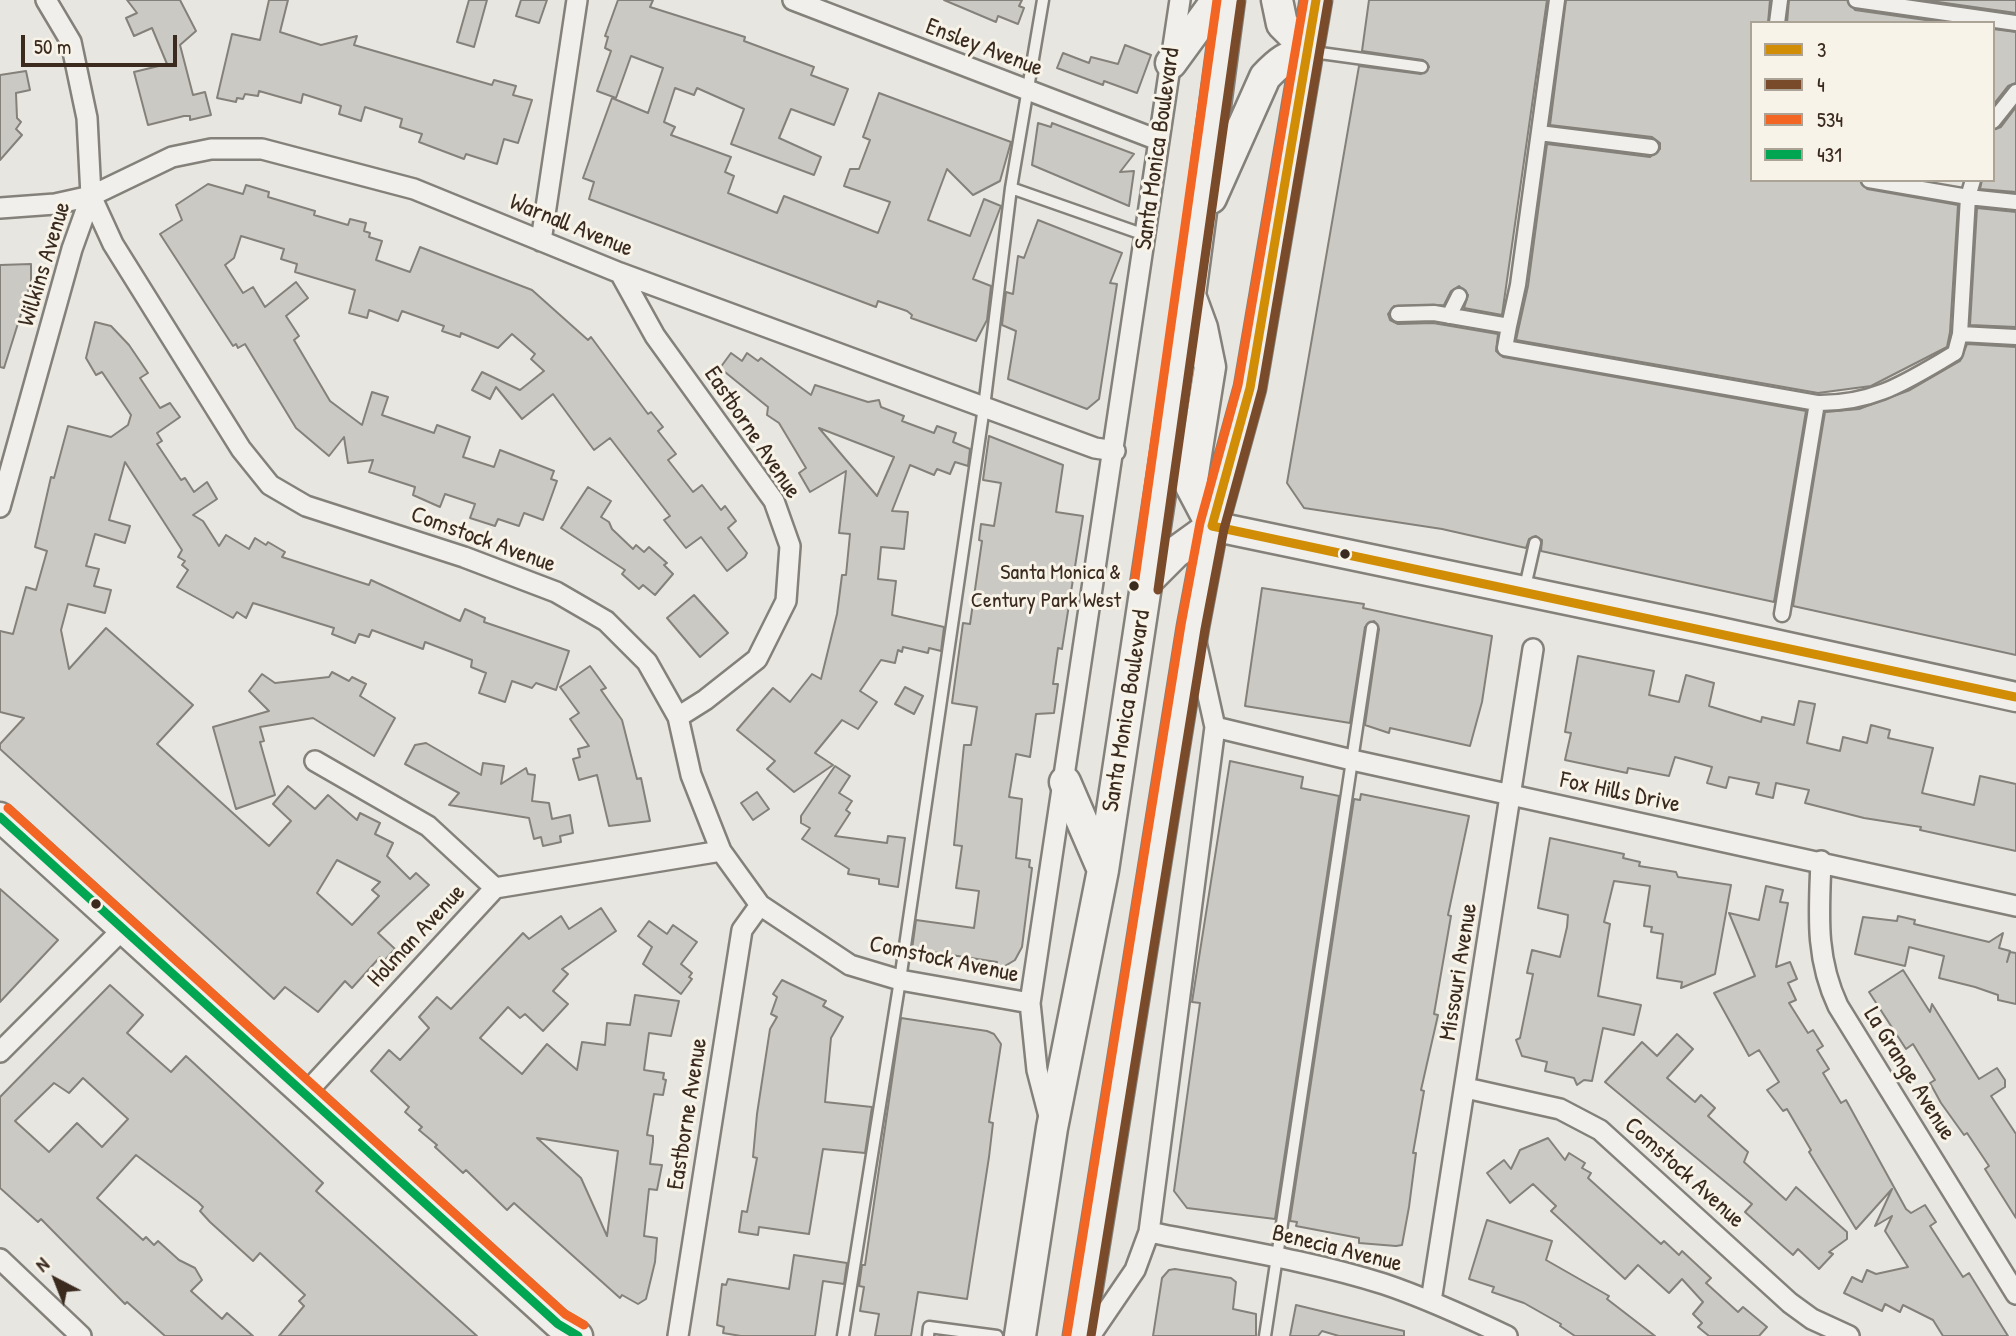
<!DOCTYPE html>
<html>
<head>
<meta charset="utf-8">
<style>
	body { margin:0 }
	#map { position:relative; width:2016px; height:1336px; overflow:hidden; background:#e8e6e0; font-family:"Patrick Hand",sans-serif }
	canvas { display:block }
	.legend { position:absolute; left:1750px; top:21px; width:245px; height:161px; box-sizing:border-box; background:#f7f3e8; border:2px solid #aca397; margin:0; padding:9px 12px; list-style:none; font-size:21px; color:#3b2a1e }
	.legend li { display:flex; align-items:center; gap:14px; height:35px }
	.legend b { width:35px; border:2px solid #aca397 }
	.north { position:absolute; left:21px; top:1245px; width:70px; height:70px; -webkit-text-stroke:5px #f7f3e8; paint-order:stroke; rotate:318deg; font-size:19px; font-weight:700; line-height:28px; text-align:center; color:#3b2a1e }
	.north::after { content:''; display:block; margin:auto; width:24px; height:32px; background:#3b2a1e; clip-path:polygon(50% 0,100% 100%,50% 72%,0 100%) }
	.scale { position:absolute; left:21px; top:35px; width:156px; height:32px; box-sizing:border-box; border:4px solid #3b2a1e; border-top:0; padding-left:9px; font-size:21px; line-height:24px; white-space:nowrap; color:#3b2a1e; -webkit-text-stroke:5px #f7f3e8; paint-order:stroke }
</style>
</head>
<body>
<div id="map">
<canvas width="2016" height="1336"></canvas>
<ul class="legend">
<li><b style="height:9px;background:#d18d06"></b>3</li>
<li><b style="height:9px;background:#7a4b2a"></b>4</li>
<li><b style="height:9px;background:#f26522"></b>534</li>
<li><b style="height:9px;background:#00a651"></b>431</li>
</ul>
<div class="north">N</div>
<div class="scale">50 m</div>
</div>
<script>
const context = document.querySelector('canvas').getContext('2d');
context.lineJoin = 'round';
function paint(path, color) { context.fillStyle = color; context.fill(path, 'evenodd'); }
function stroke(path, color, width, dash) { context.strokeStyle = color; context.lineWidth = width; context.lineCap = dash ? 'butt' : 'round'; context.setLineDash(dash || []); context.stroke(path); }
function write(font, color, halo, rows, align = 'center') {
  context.font = font + ' "Patrick Hand",sans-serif'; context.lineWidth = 6; context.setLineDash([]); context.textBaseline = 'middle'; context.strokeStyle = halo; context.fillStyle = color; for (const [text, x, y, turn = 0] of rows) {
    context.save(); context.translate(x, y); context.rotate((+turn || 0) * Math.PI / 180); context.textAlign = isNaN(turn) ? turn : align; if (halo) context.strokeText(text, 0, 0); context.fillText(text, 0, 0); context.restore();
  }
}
const building = new Path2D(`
	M127 0H180L196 31 180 45 193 95 205 92 211 115 190 120V116H184L148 125 134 72 167 64 152 28 134 36 126 18 137 13Z
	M269 0H288L280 32 321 45 357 36 354 45 492 85 494 80 516 86 513 95 532 100 518 143 504 139 497 164 466 154 464 159 419 142 422 134 400 127 402 119 365 107 361 121 339 114 341 106 303 94 301 103 259 91 258 96 245 94 243 99 237 98 236 102 217 98 232 34 260 40Z
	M469 0H487L474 47 457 42Z
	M521 0H547L539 23 516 16Z
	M618 0H653L650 7 745 37 744 41 814 67 811 75 848 89 834 125 791 109 779 138 821 157 814 175 731 144 744 109 697 88 694 95 675 88 664 122 675 127 671 135 731 157 725 172 734 176 728 193 777 213 784 196 878 233 890 202 844 186 850 169H859L870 140 863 137 879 93 1011 142 1000 181 973 195 947 169 928 220 970 236 984 199 1001 206 973 279 991 286 987 320 976 341 911 318 912 315 907 311 878 301 876 307 589 199 594 182 583 178 612 98 648 113 663 68 631 56 616 98 597 91 611 51 605 48 608 37 605 36Z
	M944 0H1022L1019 6 1024 8 1018 24 998 16 996 22Z
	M1369 0H1547L1502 315 1464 308 1468 295 1459 286 1451 291 1444 305 1394 306 1388 314 1390 320 1398 324 1433 323 1498 334 1496 351 1503 357 1806 411 1774 602 1541 551 1542 540 1536 536 1529 539 1526 548 1442 529 1304 508 1287 483 1359 66 1421 74 1429 67 1423 60 1362 51Z
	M1566 0H1770L1768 23H1752V180H1860L1867 189 1958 205 1950 332 1947 347 1871 386 1818 393 1516 340 1528 286 1547 144 1650 157 1660 149V143L1652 137 1550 125Z
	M1789 0H1847L1855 10 1947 23H1787Z
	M1924 0H2016V13Z
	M1993 29 2016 32V83L2008 86 1993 105Z
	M1125 45 1151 55 1137 93 1104 81 1103 85 1057 68 1063 53 1089 63 1091 57 1118 64Z
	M26 71 30 90 16 93 17 118 21 122 16 129 22 135 0 160V75Z
	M2016 107V192L1980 189 1982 180H1993V130L2001 127Z
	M1038 123 1051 127 1052 123 1134 154 1120 172 1134 171 1129 206 1032 165Z
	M208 184 243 194 246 185 269 192 268 197 315 211 314 215 348 225 350 219 366 223 364 231 370 233 369 237 382 241 376 260 410 272 420 247 532 290 588 340 591 337 648 414 651 412 663 427 658 431 676 454 668 460 693 492 702 485 721 510 725 506 736 521 728 528 747 553 745 557 727 571 701 537 686 548 664 520 670 516 610 438 594 450 553 394 522 419 496 387 490 399 472 390 482 372 520 390 544 371 531 359 535 354 512 334 498 348 461 333 460 337 442 331 444 326 402 311 398 321 369 310 367 318 349 313 355 290 295 272 297 264 281 259 284 249 241 236 234 258 225 265 243 293 253 287 265 307 296 282 308 298 286 316 299 336 294 340 330 401 362 425 372 392 388 397 382 415 434 433 437 425 470 437 463 457 494 467 500 450 554 471 551 479 557 481 543 520 524 513 519 526 498 519 495 526 470 518 475 504 445 494 440 507 413 495 415 487 369 472 373 460 348 463 344 437 329 456 296 428 245 344 238 348 236 344 233 346 160 234 182 220 176 205Z
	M1977 208 2016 212V327L1970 325Z
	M1038 220 1122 253 1110 283 1117 284 1099 399 1087 409 1008 379 1016 331 1002 325 1006 292 1013 294 1018 256 1024 258Z
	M31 264V282L4 368 0 367V265Z
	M95 322 111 326 129 345 148 373 140 378 160 408 170 403 180 417 157 433 162 441 157 444 181 480 185 478 194 492 207 482 217 499 193 515 203 521 219 546 226 535 249 549 255 538 266 545 268 542 285 552 282 557 369 585 371 580 460 621 465 609 485 618 484 622 569 651 556 690 536 683 532 688 512 681 505 702 479 693 486 673 471 667 472 660 425 642 423 649 372 630 369 637 359 634 355 643 332 634 334 628 253 603 246 618 237 612 233 618 177 587 188 570 182 565 185 561 178 557 182 550 125 462 109 520 130 526 125 543 95 534 86 566 99 569 94 586 111 590 105 613 68 604 61 630 69 669 106 628 193 705 157 744 269 846 291 821 273 804 288 786 315 809 328 795 357 820 360 813 380 823 375 834 393 843 387 856 410 879 416 873 429 885 378 933 395 949 384 961 380 957 352 988 345 981 318 1012 285 987 274 999 0 749V744L24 718 0 712V631L13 634 26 587 36 590 47 551 35 547 51 477 54 478 68 426 111 437 128 425 131 415 102 372 96 375 86 358ZM337 860 380 882 372 890 379 896 352 925 317 893Z
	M1967 344 2016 347V655L1793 606 1825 412 1859 409 1910 390 1960 361Z
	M731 353 742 361 747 353 758 361 761 358 811 395 815 385 868 402 879 400 881 407 904 416 902 421 934 433 937 426 956 433 953 442 970 449 968 466 955 462 950 474 937 469 934 475 910 465 892 511 908 512 904 549 881 547 878 579 896 581 892 615 944 627 941 651 929 648 928 653 903 647 902 652 898 650 895 663 881 660 860 691 877 702 858 729 842 720 815 753 833 765 794 792 767 769 775 761 737 730 773 688 790 702 812 674 821 679 837 614 842 575H846L850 534 839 533 846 471 810 492 799 473 806 468 779 423 767 415 768 407 720 368ZM819 428 894 457 877 496 847 461Z
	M989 436 1063 465 1056 512 1083 516 1062 649 1058 648 1053 684H1058L1054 713 1036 714 1030 757 1016 754 1009 797 1022 799 1016 858 1030 860 1029 867 1032 868 1022 947 1015 960 995 972 997 962 912 949 916 920 974 928 979 891 956 888 962 846 954 845 964 745H971L977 707 952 703 963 623 970 624 982 541 979 540 981 524 994 526 1001 483 983 480Z
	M588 487 611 501 601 517 609 522 612 529 633 549 636 545 644 552 649 547 667 563 664 565 673 574 655 595 643 585 639 589 622 574 625 570 561 528Z
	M1262 588 1364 604 1363 608 1492 636 1482 702 1470 746 1390 728 1389 733 1365 725 1379 629 1374 621 1365 627 1350 723 1245 706Z
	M694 595 728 633 700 657 667 618Z
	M1578 656 1654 671 1649 695 1679 702 1686 675 1714 683 1709 706 1761 722 1762 717 1794 725 1799 701 1815 704 1807 743 1840 751 1843 737 1867 743 1871 725 1890 730 1888 738 1933 748 1922 793 1974 805 1980 776 2016 784V851L1920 830 1921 827 1864 818 1805 803 1809 790 1776 783 1773 798 1756 794 1759 783 1729 777 1726 788 1707 783 1712 767 1675 757 1669 776 1628 768 1627 773 1565 760 1571 733 1565 732Z
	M590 666 606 688 601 690 622 720 637 779 641 778 650 821 609 826 597 775 579 780 573 759 580 757 578 749 589 746 570 719 579 713 560 687Z
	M332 672 349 681 352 677 366 684 360 696 395 718 374 756 313 718 260 727 264 741 260 742 275 795 236 809 213 727 269 711 249 691 262 674 275 683 329 677Z
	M905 687 923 696 914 714 895 704Z
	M426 743 481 775 483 763 504 766 501 784 526 768 528 774 535 775 532 801 549 803 552 819 570 815 573 833 560 836 561 842 543 846 541 837 534 839 529 818 449 805 459 793 405 764 415 745Z
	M1230 761 1303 777 1301 788 1339 796 1275 1219 1187 1208 1174 1191 1200 1003 1192 1002Z
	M835 766 850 776 839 793 852 801 846 810 850 813 835 836 887 843 888 836 905 838 898 887 879 884V879L848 874 849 869 802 839 810 828 801 823V816Z
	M757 792 769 809 753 820 741 803Z
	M1361 794 1469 816 1448 915 1451 916 1434 1014 1438 1015 1421 1090 1424 1091 1413 1153H1416L1409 1207 1402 1245 1396 1246 1359 1243V1238L1296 1226 1297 1222 1290 1221 1354 799 1360 800Z
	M1550 838 1624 854 1623 858 1640 862 1639 866 1676 872 1678 877 1731 885 1715 974 1681 988 1682 982 1657 978 1663 934 1651 932 1652 927 1644 926 1650 886 1614 881 1604 922 1610 924 1598 996 1641 1005 1634 1035 1603 1028 1592 1081 1584 1080 1577 1085 1574 1078 1545 1071 1547 1062 1522 1056 1516 1040 1520 1038 1533 974 1527 973 1532 950 1560 957 1567 927 1568 915 1538 908Z
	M1766 886 1783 890 1780 902 1788 903 1776 967 1790 962 1797 979 1788 983 1796 1000 1789 1003 1808 1033 1813 1030 1823 1046 1817 1050 1829 1069 1823 1073 1841 1103 1846 1100 1906 1209 1911 1213 1925 1205 1936 1222 1930 1226 1950 1257 1963 1277 1969 1273 2008 1336H1943L1933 1320 1903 1305 1900 1312 1885 1304 1882 1311 1844 1293 1852 1277 1862 1282 1867 1270 1876 1274 1908 1267 1885 1231 1892 1216 1875 1226 1892 1189 1856 1229 1809 1152 1811 1150 1787 1109 1783 1111 1767 1090 1779 1082 1759 1050 1749 1056 1714 993 1755 976 1729 913 1759 920Z
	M0 889 58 940 0 1002Z
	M601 908 616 931 562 969 568 974 553 991 568 1004 543 1031 525 1014 520 1018 508 1007 480 1038 522 1074 547 1044 577 1070 582 1042 605 1045 607 1023 630 1025 635 995 679 1001 671 1036 649 1033 644 1070 664 1073 663 1079 666 1080 663 1095 654 1094 647 1135 653 1136V1142L650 1164 662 1165 657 1190 649 1189 644 1236 657 1238 655 1262 646 1299 638 1304 622 1295 620 1298 514 1203 507 1210 466 1170 463 1173 435 1147 437 1145 419 1130 422 1127 405 1112 409 1107 371 1071 389 1050 400 1060 429 1028 419 1017 437 997 451 1009 523 933 529 939 561 916 569 929ZM537 1138 618 1151 607 1236 581 1178Z
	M1898 916 1915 920 1914 924 1989 942 2003 933 1999 948 2010 951 2007 962 2010 952 2016 953V1004L1998 1000V995L1975 987 1939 978 1944 956 1909 947 1905 966 1855 954 1863 917 1897 921Z
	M649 921 667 934 673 925 697 942 681 964 692 973 689 977 692 979 681 994 643 964 652 947 638 936Z
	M1903 970 1930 1012 1932 1004 1979 1079 1997 1068 2005 1080V1087L1991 1096 2016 1134V1218L1985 1169 1989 1166 1967 1133 1964 1135 1941 1103 1930 1083 1935 1080 1913 1044 1906 1049 1869 992Z
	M782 980 826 1001 823 1006 843 1017 831 1038 825 1102 872 1107 865 1153 823 1149 809 1234 759 1227 758 1235 739 1232 742 1211 747 1212 757 1158 753 1157 757 1114 770 1029 777 1017 771 1014 777 997 773 994Z
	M110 985 143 1015 127 1033 171 1072 186 1056 323 1183 316 1191 477 1336H279L304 1306 299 1301 305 1295 260 1253 253 1261 210 1222 200 1211 203 1207 198 1202 136 1155 97 1198 143 1240 146 1237 154 1245 158 1241 179 1260 195 1268 202 1280 191 1291 222 1319 227 1313 253 1336H165L127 1302 125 1304 41 1219 38 1222 0 1188V1097ZM83 1078 128 1119 102 1147 77 1123 49 1152 15 1121 54 1083 69 1093Z
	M901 1018 987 1031 994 1034 1001 1044 989 1122 993 1123 989 1157 967 1299 918 1292 911 1336H875L879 1314 860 1311 864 1287 859 1286 862 1265H865Z
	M1677 1034 1693 1049 1667 1078 1695 1102 1701 1095 1715 1108 1708 1116 1748 1152 1744 1162 1786 1200 1796 1187 1847 1232V1239L1829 1252 1833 1254 1819 1269 1798 1249 1793 1255 1785 1248 1745 1212 1752 1204 1605 1082 1642 1042 1657 1056Z
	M1548 1138 1565 1160 1569 1153 1585 1163 1582 1168 1591 1173 1588 1178 1661 1244 1664 1241 1679 1255 1682 1251 1696 1264 1711 1278 1706 1283 1738 1312 1743 1307 1767 1327 1759 1336H1709L1698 1327 1702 1323 1693 1314 1703 1302 1682 1279 1669 1293 1638 1265 1625 1279 1551 1211 1556 1206 1533 1184 1510 1203 1487 1173 1504 1160 1511 1169 1520 1150Z
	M1487 1220 1552 1241 1546 1260 1609 1296 1607 1299 1655 1336H1575L1560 1326 1561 1324 1524 1303 1492 1292 1494 1287 1469 1279Z
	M794 1255 847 1263 844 1284 823 1281 815 1336H741L723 1333 724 1327 717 1325 722 1284 726 1285 728 1279 789 1289Z
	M1175 1269 1231 1278 1236 1282 1233 1309 1256 1314V1336H1153L1162 1278 1169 1270Z
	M1296 1305 1404 1331V1336H1339L1322 1331 1318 1336H1290Z`);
const service = new Path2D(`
	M1313 52 1422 67
	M1011 188 1145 235
	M1525 587 1535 543
	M843 1336 900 980 984 407 1011 188 1043 0
	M928 1336 929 1327 997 1336
	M1265 1336 1372 628`);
const pedestrian = new Path2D(`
	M1856 0 2016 23
	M1777 23 1780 0
	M1993 121 2016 92
	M1539 133 1651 147
	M1869 180 1968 197 2016 202
	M1398 314 1434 313 1509 326 1505 348 1817 403C1875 404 1907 381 1955 353L1960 334 1968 197 1973 180
	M1449 316 1459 296
	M1509 326 1518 285 1557 0
	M1960 334 2016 337
	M1782 614 1817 403`);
const minor = new Path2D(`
	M46 0 71 42 87 118 91 196 113 244 241 449 270 485 306 506 464 557 556 592 606 621 647 662 678 717 691 775 721 851 760 905 850 965 900 980 1030 1003
	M793 0 1158 140
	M0 208 55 204 91 196 172 157 211 149H262L414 189 620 273 1095 448 1115 451
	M541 241 577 0
	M620 273 655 336 774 501 790 546 786 601 757 659 705 700 678 717
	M0 507 72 249 91 196
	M1215 727 1352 760 2016 906
	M315 761 428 826 495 888
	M1821 861C1819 914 1815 957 1838 1006L2016 1294
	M0 1052 124 928
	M1466 1088 1560 1109 1600 1130 1790 1303 1812 1319 1849 1336
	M305 1094 495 888 721 851
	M1050 1120 1037 1070 1030 1003 1180 0
	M1149 1232C1227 1248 1308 1260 1384 1284 1426 1298 1467 1317 1507 1336
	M0 1259 81 1336
	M1431 1301 1533 649
	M678 1336 742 930 760 905
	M1090 1336 1135 1270 1149 1232 1215 727 1196 642`);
const secondary = new Path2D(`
	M1212 526 1706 629 2016 697
	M0 817 558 1324 578 1336`);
const primary = new Path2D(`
	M1277 0 1282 24 1309 51
	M1171 63 1217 0
	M1211 198 1265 77C1278 63 1289 54 1309 51
	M1191 298 1202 328 1210 367 1191 486 1212 526
	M1147 581 1176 552 1212 526
	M1065 782 1103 870
	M1020 1336 1052 1128 1103 870 1190 295 1229 0
	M1079 1336 1193 627 1212 526 1250 388 1316 0`);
const bus1 = new Path2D(`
	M1212 526 2016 697
	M1212 526 1250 388 1316 0`);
const bus2 = new Path2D(`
	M1158 590 1241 2
	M1091 1336 1205 629 1224 529 1262 390 1328 2`);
const bus3 = new Path2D(`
	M1134 586 1217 0
	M8 808 565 1314 584 1325
	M1067 1334 1181 625 1200 523 1238 385 1304 0`);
const bus4 = new Path2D(`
	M0 817 558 1324 578 1336`);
const markers = [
	[1345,554,6,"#3b2a1e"],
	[1134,586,6,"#3b2a1e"],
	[96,904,6,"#3b2a1e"]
];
const busNames = [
	["Santa Monica &",1121,573],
	["Century Park West",1121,601]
];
const streetNames = [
	["Ensley Avenue",984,48,21],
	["Santa Monica Boulevard",1158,149,-82],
	["Warnall Avenue",571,226,22],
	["Wilkins Avenue",45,264,-73],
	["Eastborne Avenue",752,433,56],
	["Comstock Avenue",483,540,20],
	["Santa Monica Boulevard",1127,711,-81],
	["Fox Hills Drive",1620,793,12],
	["Holman Avenue",417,936,-47],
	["Comstock Avenue",944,960,12],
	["Missouri Avenue",1459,972,-81],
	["La Grange Avenue",1909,1074,58],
	["Eastborne Avenue",688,1114,-81],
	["Comstock Avenue",1684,1173,42],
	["Benecia Avenue",1337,1249,14]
];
paint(building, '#cbc9c4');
stroke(building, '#84807a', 2);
stroke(service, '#84807a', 15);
stroke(pedestrian, '#84807a', 19);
stroke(minor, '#84807a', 24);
stroke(secondary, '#84807a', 33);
stroke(primary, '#84807a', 35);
stroke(service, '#f0efeb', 10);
stroke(pedestrian, '#f0efeb', 14);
stroke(minor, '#f0efeb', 19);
stroke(secondary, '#f0efeb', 28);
stroke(primary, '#f0efeb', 30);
stroke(bus1, '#d18d06', 9);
stroke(bus2, '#7a4b2a', 9);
stroke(bus3, '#f26522', 9);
stroke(bus4, '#00a651', 9);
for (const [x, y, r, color] of markers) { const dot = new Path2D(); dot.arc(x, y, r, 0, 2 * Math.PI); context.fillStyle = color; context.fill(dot); stroke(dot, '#f7f3e8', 2.5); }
write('22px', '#3b2a1e', '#f7f3e8', busNames, 'right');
write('24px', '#3b2a1e', '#f7f3e8', streetNames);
</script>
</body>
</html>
